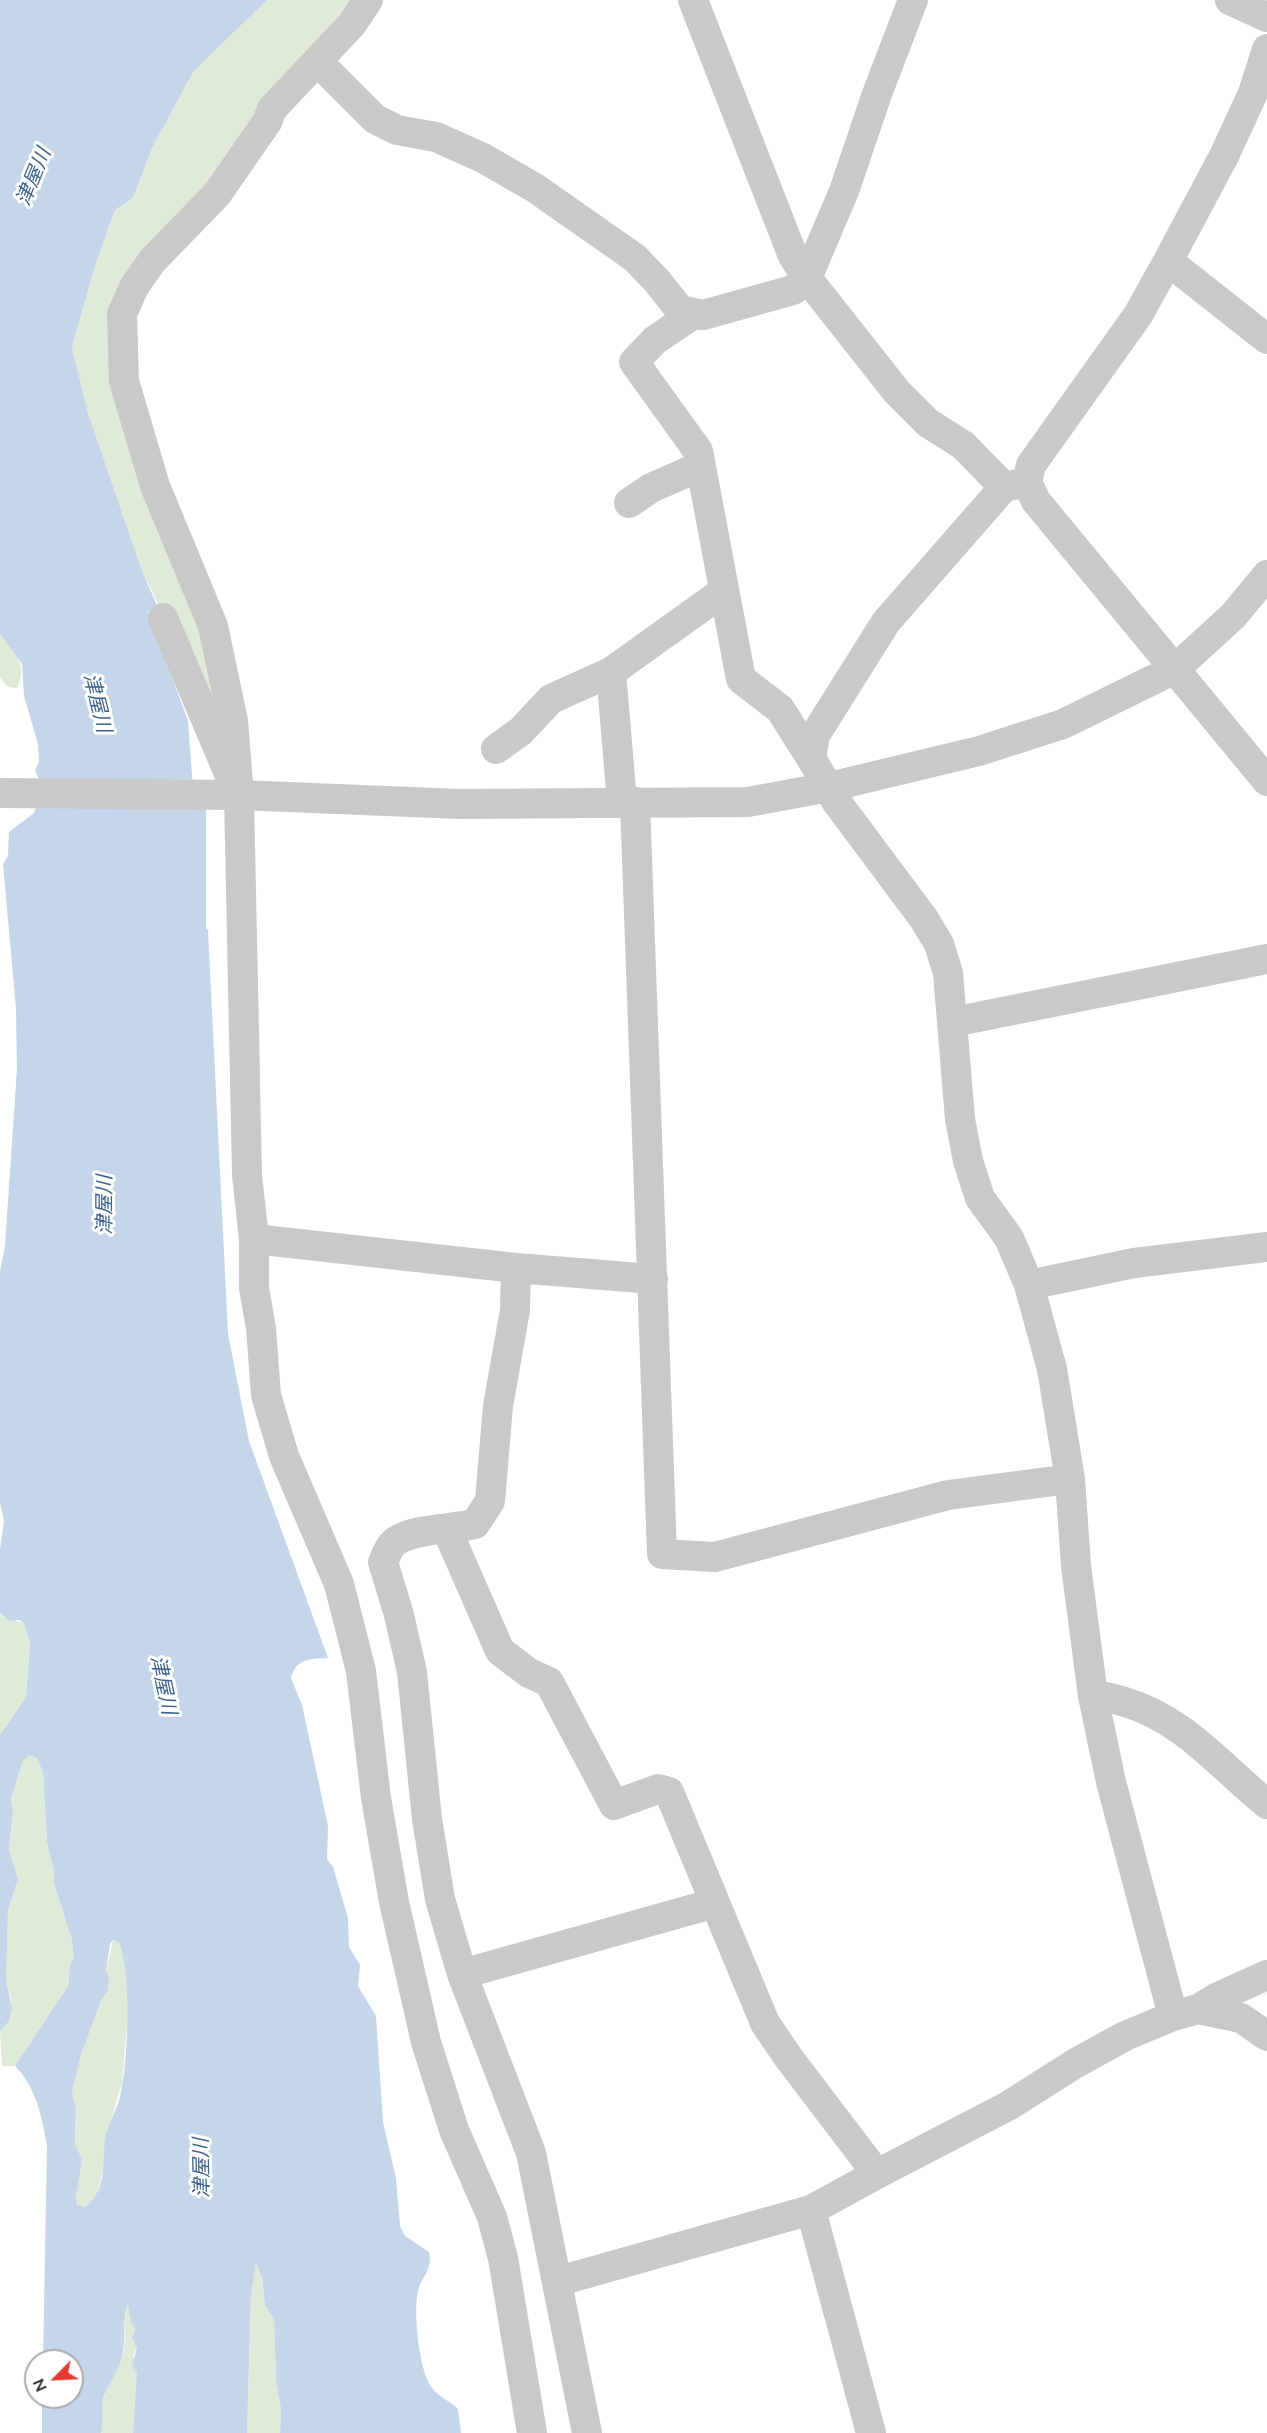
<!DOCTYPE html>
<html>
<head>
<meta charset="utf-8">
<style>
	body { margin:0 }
	#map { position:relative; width:1267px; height:2433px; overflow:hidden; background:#fff; font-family:Mulish,sans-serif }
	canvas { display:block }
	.north { position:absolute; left:24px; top:2349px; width:60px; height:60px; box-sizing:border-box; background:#fff; border:2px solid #ababab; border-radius:50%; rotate:246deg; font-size:16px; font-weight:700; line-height:24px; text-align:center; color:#2c2c2c }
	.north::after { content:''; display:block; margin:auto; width:21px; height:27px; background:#e3392e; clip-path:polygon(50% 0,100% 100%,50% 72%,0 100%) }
</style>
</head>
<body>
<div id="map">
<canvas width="1267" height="2433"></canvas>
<div class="north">N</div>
</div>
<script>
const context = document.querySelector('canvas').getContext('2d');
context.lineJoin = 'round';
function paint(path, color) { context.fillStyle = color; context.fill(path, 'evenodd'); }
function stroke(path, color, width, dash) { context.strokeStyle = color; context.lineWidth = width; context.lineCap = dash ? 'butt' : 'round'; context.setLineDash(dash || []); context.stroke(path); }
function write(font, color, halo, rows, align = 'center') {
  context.font = font + ' Mulish,"Noto Sans JP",sans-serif'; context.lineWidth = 6; context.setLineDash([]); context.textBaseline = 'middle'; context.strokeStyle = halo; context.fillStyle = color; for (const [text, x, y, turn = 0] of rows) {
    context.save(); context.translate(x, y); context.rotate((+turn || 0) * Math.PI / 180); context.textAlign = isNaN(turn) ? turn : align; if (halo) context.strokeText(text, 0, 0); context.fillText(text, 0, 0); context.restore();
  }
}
const green = new Path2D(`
	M267 0H357L115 335 204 624 231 758 141 568 88 413 72 347 96 263 115 210 133 198 152 148 193 72Z
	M0 634C14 655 29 661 17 688L8 687 0 678Z
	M0 1613 3 1617 24 1623 30 1644 26 1697 0 1735Z
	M29 1755 37 1758 43 1772 47 1842 54 1873V1884L72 1940 74 1958 70 1964 68 1986 15 2066H2L0 2032 9 2021 11 1999 6 1979 8 1911 18 1879 9 1848 13 1814 11 1798 23 1761Z
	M113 1940 119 1942 124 1953 129 2001 122 2083 105 2140V2162L96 2199 85 2207 77 2205 76 2199 82 2159 75 2144 76 2106 72 2093 81 2055 101 1999 108 1991 109 1977 106 1971Z
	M256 2262 262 2278 265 2305 274 2319 276 2381 281 2410 280 2433H247L251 2295Z
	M128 2304 131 2307 130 2317 135 2329 137 2348 133 2356 138 2372 133 2433H101C105 2421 100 2409 104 2397 109 2380 121 2368 124 2350 126 2334 123 2319 128 2304Z`);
const water = new Path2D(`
	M0 0H267L193 72 152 148 133 198 115 210 96 263 72 347 88 413 141 568 158 608 148 612 188 721 193 788 206 803V928L208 930 228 1334 249 1441 328 1658C310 1659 296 1658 291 1678L302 1705 328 1826 327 1859 333 1867 348 1918 349 1947 360 1965 358 1986 376 2016 383 2122 396 2178 400 2226 405 2236 429 2252C433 2271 422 2275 418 2291 413 2312 419 2372 432 2388 439 2397 450 2401 458 2409L461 2433H280L281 2410 276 2381 274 2319 265 2305 262 2278 256 2262 251 2295 247 2433H133L137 2372 132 2365 137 2348 132 2338 135 2329 131 2322 128 2304C122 2319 126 2335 123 2352 121 2368 110 2380 104 2396 100 2408 105 2420 101 2433H42V2397H72V2361H43L47 2146C42 2117 36 2087 15 2066L68 1986 70 1964 74 1958 72 1940 54 1884V1873L47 1842 43 1772 37 1758 29 1755 23 1761 11 1798 13 1814 9 1848 18 1879 8 1911 6 1979 12 2008 9 2021 0 2032V1735L26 1697 30 1644 24 1623 19 1620 9 1621 0 1613V1549L4 1521 0 1503V1272L5 1245 17 1069 16 1009 3 864 8 856 9 832 34 813 43 788 35 770 39 762 38 744 24 696 22 664 0 634ZM113 1940 119 1942C132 1976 128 2061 120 2097 116 2112 107 2125 105 2140 102 2165 107 2191 85 2207L77 2205 76 2199 82 2159 75 2144 76 2106 72 2093 81 2055 101 2000 108 1991 109 1977 106 1971 110 1944Z`);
const minor = new Path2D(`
	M368 0 352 24 272 109 267 122 217 194 152 261 134 287 122 314 124 381 155 486 213 626 233 721 239 795 247 1175 254 1239V1288L261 1328 266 1395 284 1456 339 1584 361 1671 376 1798 394 1902 426 2042 454 2130 492 2217 503 2258 532 2433
	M693 0 793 256 807 278 897 392 928 423 963 445 1004 487
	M1230 0 1267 17
	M1267 49 1253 93 1224 156 1168 261 1138 315 1031 465 1027 482 1036 501 1267 781
	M317 61 375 119 397 130 436 137 483 158 535 188 635 258 657 281 680 310 703 315 793 290 807 278 844 191 877 94 913 0
	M1168 261 1267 339
	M692 315 655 340 634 362 698 451 741 679 780 709 811 758
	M1027 482 1004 487 886 622 815 735 811 758 836 801 924 919 939 944 948 973 960 1119 968 1161 980 1198 1009 1238 1029 1285 1052 1369 1070 1479 1076 1566 1093 1696 1111 1782 1173 2016
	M629 503 651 488 701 466
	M163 618 230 776
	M611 672 622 802
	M496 749 521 731 551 699 611 672 724 591
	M0 793 239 795 460 804 748 802 829 787 979 751 1063 724 1175 669 1233 616 1267 575
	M635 802 662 1554 715 1557 948 1495 1070 1479
	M953 1022 1267 959
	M254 1239 516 1268 653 1279
	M516 1268 515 1310 498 1406 490 1501 475 1524C452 1529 413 1529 396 1541 390 1545 386 1555 383 1562L399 1615 412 1672 427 1819 440 1899 462 1974 531 2153 587 2433
	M1029 1285 1134 1263 1267 1247
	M447 1530 500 1651 529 1673 549 1682 614 1805 658 1789 669 1792 765 2023 788 2057 877 2174 811 2210 559 2281
	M1093 1696C1105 1695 1114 1699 1125 1702 1185 1720 1220 1766 1267 1804
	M462 1974 715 1903
	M1198 2009 1241 2018 1267 2036
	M877 2174 1008 2106 1076 2063 1125 2036 1173 2016 1198 2009 1216 1998 1267 1975
	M811 2210 871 2433`);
const waterNames = [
	["津屋川",34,177,-68],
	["津屋川",97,703,76],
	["津屋川",105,1205,-90],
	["津屋川",163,1685,78],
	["津屋川",202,2168,-91]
];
paint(green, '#e0ead9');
paint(water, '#c5d6ea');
stroke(minor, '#c9c9c9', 30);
write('italic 20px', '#3c628c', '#fff', waterNames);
</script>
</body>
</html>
